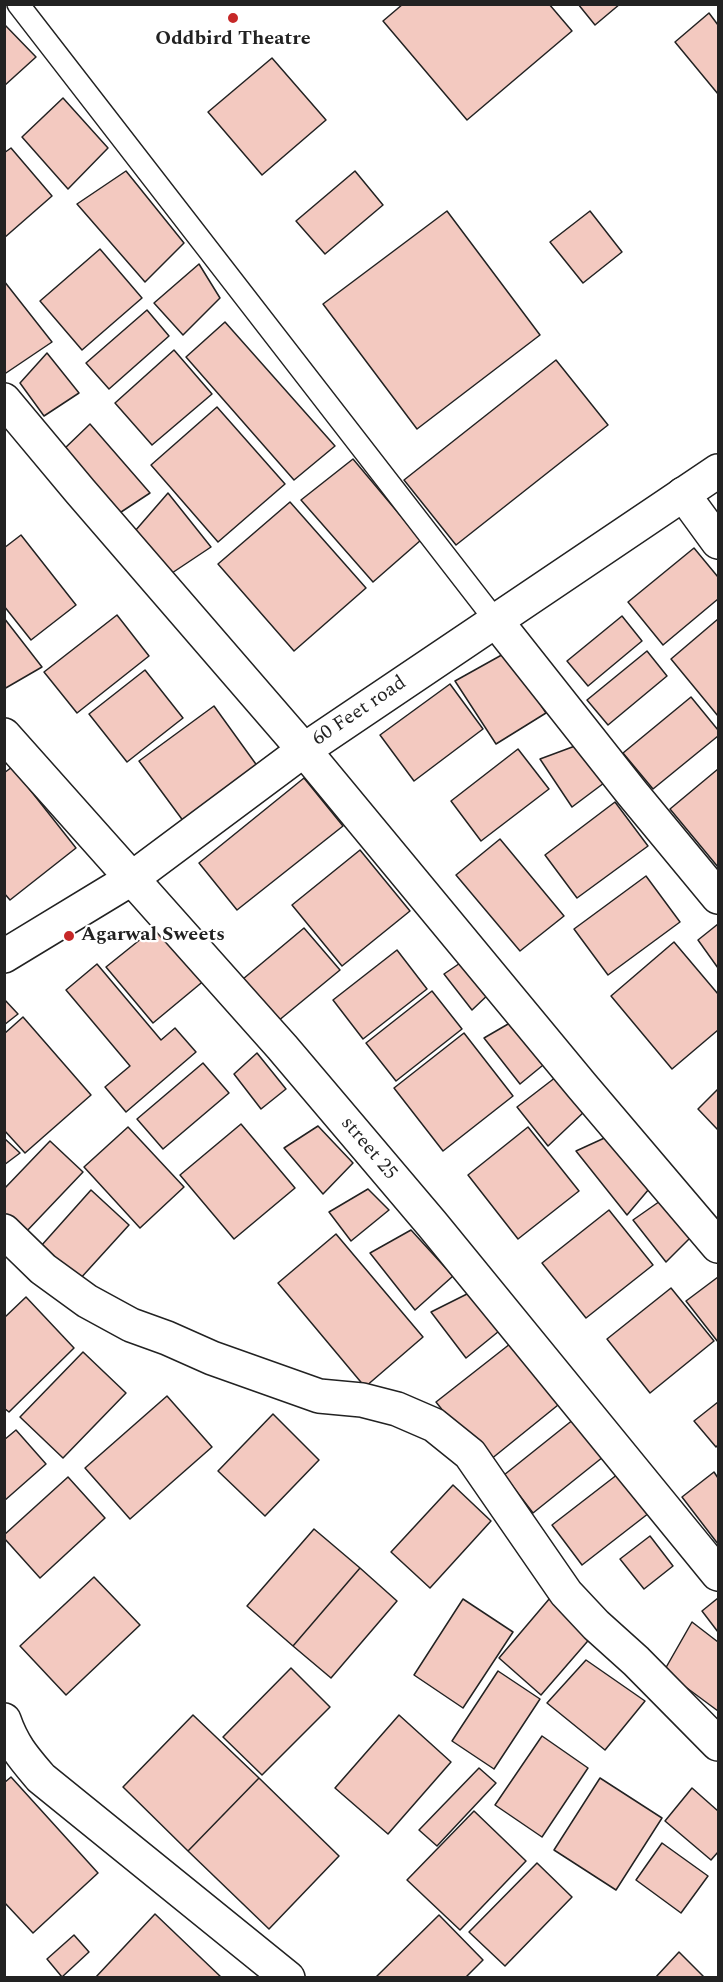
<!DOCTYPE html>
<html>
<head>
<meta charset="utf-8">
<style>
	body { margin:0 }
	#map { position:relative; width:723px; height:1982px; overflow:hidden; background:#fff; font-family:Spectral,serif }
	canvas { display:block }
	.frame { position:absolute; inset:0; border:6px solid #222; pointer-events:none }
</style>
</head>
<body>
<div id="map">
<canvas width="723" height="1982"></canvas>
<div class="frame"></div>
</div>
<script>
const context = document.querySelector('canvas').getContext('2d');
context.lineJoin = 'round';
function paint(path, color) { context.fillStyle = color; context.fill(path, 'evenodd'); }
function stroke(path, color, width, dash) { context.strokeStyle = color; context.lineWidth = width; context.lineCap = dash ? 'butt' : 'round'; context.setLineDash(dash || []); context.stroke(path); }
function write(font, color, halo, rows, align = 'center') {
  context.font = font + ' Spectral,serif'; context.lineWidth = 4.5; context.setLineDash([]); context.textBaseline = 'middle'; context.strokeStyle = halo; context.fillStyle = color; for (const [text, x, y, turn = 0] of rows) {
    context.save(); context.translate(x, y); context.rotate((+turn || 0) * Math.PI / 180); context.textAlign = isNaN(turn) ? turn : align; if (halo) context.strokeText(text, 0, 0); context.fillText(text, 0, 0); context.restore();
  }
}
const building = new Path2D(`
	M403 4H549L572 31 467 120 383 21Z
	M578 4H620L595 25Z
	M709 13 718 25V94L675 42Z
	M4 24 36 57 4 86Z
	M272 58 326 120 262 175 208 112Z
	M63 98 108 148 68 189 22 137Z
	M11 148 52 196 4 238V153Z
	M126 171 184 243 145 282 77 204Z
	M355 171 383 205 325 254 296 221Z
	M447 211 540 335 417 429 323 304Z
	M590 211 622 252 583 283 550 242Z
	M100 249 142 298 82 350 40 301Z
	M199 264 220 298 183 335 154 303Z
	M4 281 52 342 6 373 4 371Z
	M147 310 169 336 109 389 86 363Z
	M225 322 335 446 294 480 186 357Z
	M174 350 212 394 152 445 115 403Z
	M47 353 79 393 44 416 20 383Z
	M556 360 608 425 456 545 404 480Z
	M217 407 285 484 218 542 151 465Z
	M90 424 150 493 115 516 63 450Z
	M353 459 421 540 373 582 301 500Z
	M168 493 211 547 169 575 135 531Z
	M290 502 366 588 294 651 218 564Z
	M21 535 76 605 31 640 4 606V548Z
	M694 548 718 577V599L663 645 628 602Z
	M117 615 149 656 77 713 44 672Z
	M622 616 642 641 588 686 567 661Z
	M4 618 42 667 4 689Z
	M718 619V716L671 659Z
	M647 651 667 676 608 725 587 700Z
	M507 652 546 713 496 744 455 681Z
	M145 670 183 718 127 762 89 714Z
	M450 684 483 729 414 781 380 735Z
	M691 697 718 730V736L653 789 623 753Z
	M214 706 258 767 184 822 139 761Z
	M575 746 604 783 572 807 540 759Z
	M518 749 549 789 481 841 451 801Z
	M12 767 76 848 10 900 4 893V773Z
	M718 769V867L670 809Z
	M304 778 343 826 237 910 199 863Z
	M615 802 648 846 577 898 545 855Z
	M500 839 564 916 520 951 456 875Z
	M360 850 410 911 342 966 292 905Z
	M646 876 680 922 608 975 574 929Z
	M718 924V968L698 940Z
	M157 926 206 979 153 1023 106 967Z
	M304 928 340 970 272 1026 237 984Z
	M674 942 718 994V1030L672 1069 611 996Z
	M397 950 427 989 363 1039 333 1000Z
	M469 957 492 991 472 1010 444 974Z
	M97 964 161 1040 175 1028 196 1052 126 1112 105 1087 130 1066 66 990Z
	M432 991 462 1029 396 1081 366 1043Z
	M4 999 18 1014 4 1025Z
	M23 1017 91 1095 25 1153 4 1130V1034Z
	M515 1020 548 1061 520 1084 484 1038Z
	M464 1033 513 1096 443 1151 394 1088Z
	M257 1053 286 1089 261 1109 234 1074Z
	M203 1063 229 1093 163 1149 137 1119Z
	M556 1077 585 1111 548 1146 517 1107Z
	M718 1089V1130L698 1109Z
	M241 1124 295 1188 234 1239 180 1175Z
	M318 1126 353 1163 323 1194 284 1148Z
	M128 1127 184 1187 140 1228 84 1167Z
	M528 1127 579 1191 518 1239 468 1175Z
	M611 1135 649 1189 627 1215 576 1151Z
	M4 1138 20 1153 4 1165Z
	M50 1141 83 1172 24 1234 4 1215V1189Z
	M368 1189 389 1210 351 1241 329 1212Z
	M91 1190 129 1225 79 1280 41 1246Z
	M663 1199 692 1236 666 1262 633 1220Z
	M609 1210 653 1265 586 1318 542 1263Z
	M411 1230 453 1276 415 1310 370 1253Z
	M336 1234 423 1337 365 1387 278 1283Z
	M718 1277V1342L686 1301Z
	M671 1288 714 1341 650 1393 607 1339Z
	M473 1291 504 1327 466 1358 431 1312Z
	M26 1297 74 1348 9 1412 4 1408V1318Z
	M515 1340 563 1401 485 1464 436 1402Z
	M83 1352 126 1393 63 1458 20 1417Z
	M167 1396 212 1447 130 1519 85 1468Z
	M718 1402V1445L716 1447 694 1421Z
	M273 1414 319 1460 265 1516 218 1471Z
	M579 1415 608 1453 533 1513 504 1475Z
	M16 1430 46 1464 4 1501V1440Z
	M714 1472 718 1478V1544L682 1497Z
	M618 1474 649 1513 582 1565 552 1525Z
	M68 1477 105 1518 40 1578 4 1538V1535Z
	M453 1485 491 1521 430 1588 391 1552Z
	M314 1529 360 1568 293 1646 247 1606Z
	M650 1536 673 1566 644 1589 620 1559Z
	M360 1568 397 1601 331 1678 293 1646Z
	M94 1577 140 1625 66 1695 20 1646Z
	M550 1598 593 1635 541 1695 499 1658Z
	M718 1598V1632L702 1611Z
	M463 1599 513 1632 463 1708 414 1675Z
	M692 1622 718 1642V1711L664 1671Z
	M586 1660 645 1701 605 1750 547 1703Z
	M291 1668 330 1707 262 1775 223 1737Z
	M498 1671 540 1699 494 1769 452 1741Z
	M193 1715 259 1778 188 1851 123 1787Z
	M399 1715 451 1762 388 1834 335 1788Z
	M542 1736 588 1768 542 1837 495 1805Z
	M479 1768 496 1783 437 1846 419 1830Z
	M11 1777 98 1873 33 1933 4 1902V1783Z
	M259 1778 339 1856 269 1929 188 1851Z
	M600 1778 662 1818 616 1890 554 1850Z
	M692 1788 718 1811V1852L711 1860 665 1821Z
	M474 1811 526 1861 460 1930 407 1880Z
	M662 1843 708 1876 681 1913 636 1880Z
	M537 1863 572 1897 505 1966 469 1932Z
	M155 1914 222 1978H95Z
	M439 1915 483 1960 465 1978H375Z
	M74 1935 89 1952 62 1977 47 1959Z
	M679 1952 705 1978H655Z`);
const lane = new Path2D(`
	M18 4 496 621`);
const street = new Path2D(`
	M4 400 80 491 304 750 582 1086 718 1246
	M683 494 718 542
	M496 621 632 793 718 897
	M4 735 282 1047 432 1224 718 1574
	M4 1231 43 1269 87 1301 131 1325 167 1338 212 1358 319 1396 362 1400 397 1409 434 1425 470 1454 566 1593 596 1625 636 1661 718 1744
	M4 1720C13 1746 24 1758 41 1778L288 1978`);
const secondary = new Path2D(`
	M4 956 131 879 304 750 718 471`);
const markers = [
	[233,18,6,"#c62828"],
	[69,936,6,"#c62828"]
];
const poiNames = [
	["Oddbird Theatre",233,40],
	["Agarwal Sweets",81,936,"left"]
];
const streetNames = [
	["60 Feet road",360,712,-34],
	["street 25",368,1149,50]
];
paint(building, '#f3c9c0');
stroke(building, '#222', 1.5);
stroke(lane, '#222', 24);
stroke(street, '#222', 36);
stroke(secondary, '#222', 36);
stroke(lane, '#fff', 21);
stroke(street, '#fff', 33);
stroke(secondary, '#fff', 33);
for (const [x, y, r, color] of markers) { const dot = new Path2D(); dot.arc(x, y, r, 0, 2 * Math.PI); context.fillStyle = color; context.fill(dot); stroke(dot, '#fff', 2); }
write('bold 20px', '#222', '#fff', poiNames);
write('20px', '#222', '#fff', streetNames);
</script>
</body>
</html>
